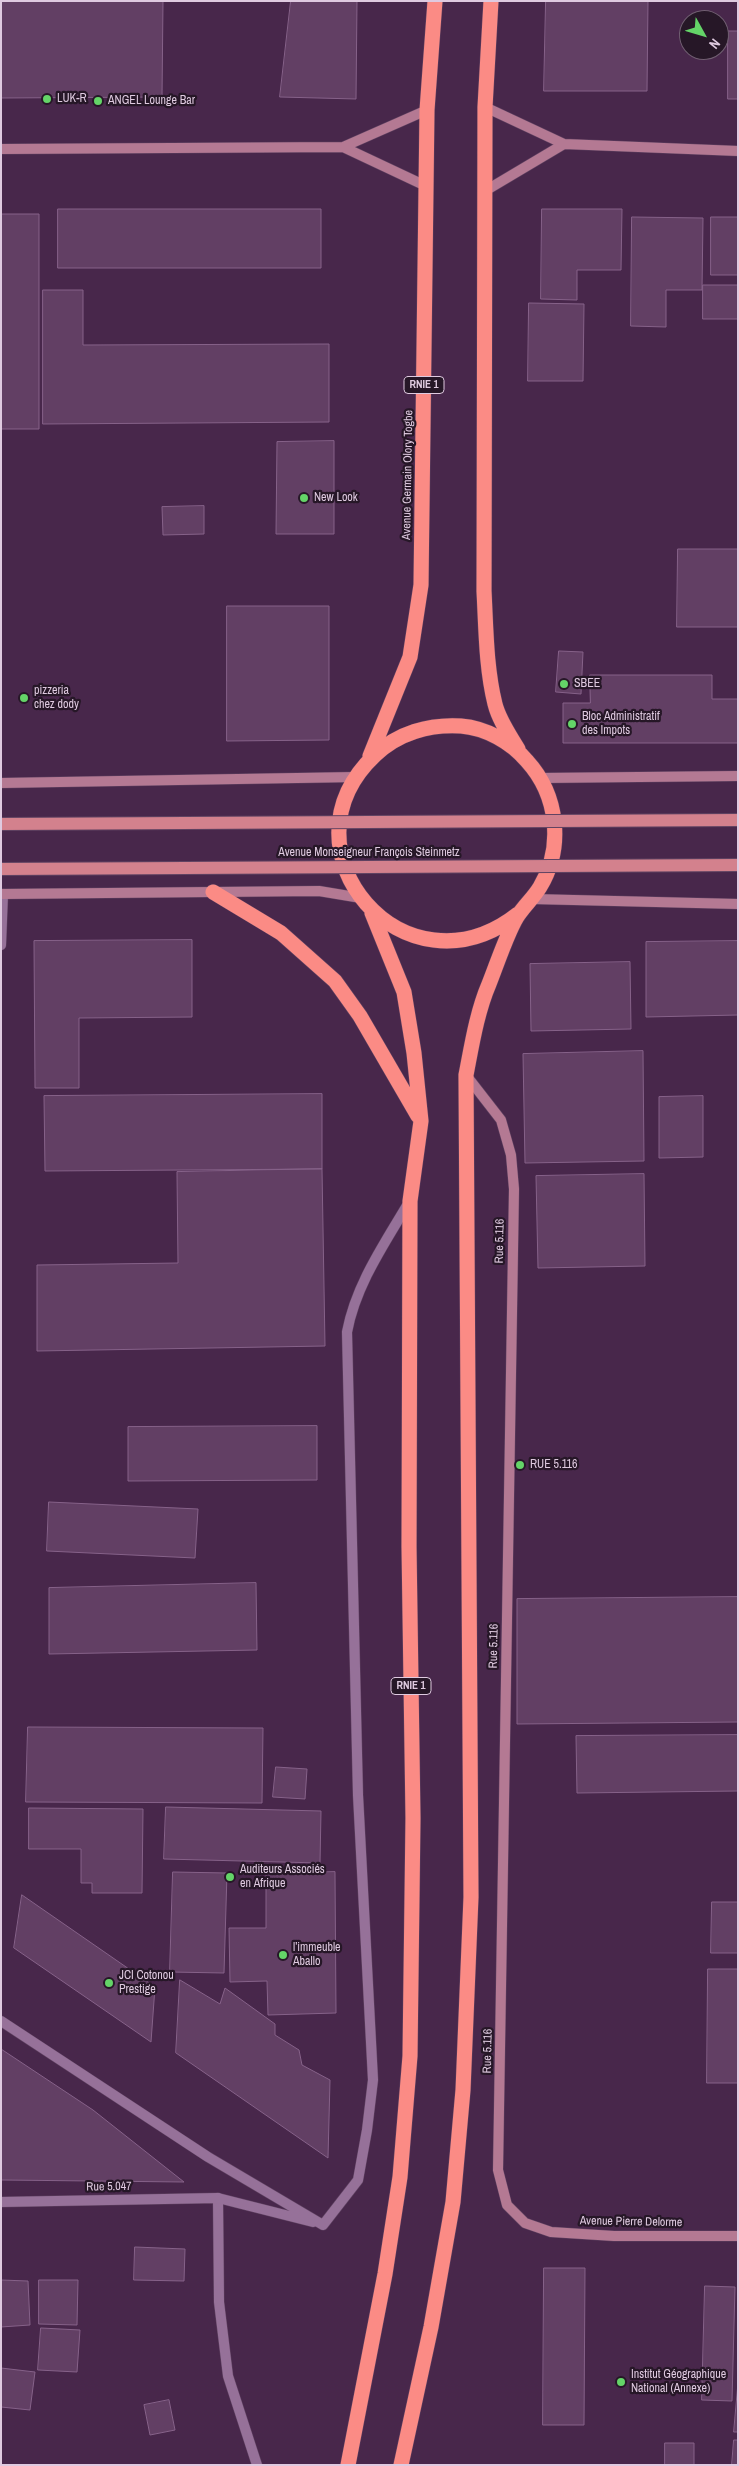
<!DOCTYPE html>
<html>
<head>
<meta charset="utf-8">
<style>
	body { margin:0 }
	#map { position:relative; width:739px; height:2466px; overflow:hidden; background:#48274b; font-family:"Archivo Narrow",sans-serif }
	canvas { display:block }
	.frame { position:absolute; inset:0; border:2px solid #dfcae0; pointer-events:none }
	.north { position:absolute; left:679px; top:10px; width:50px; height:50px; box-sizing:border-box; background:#261727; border:1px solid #705f71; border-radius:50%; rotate:129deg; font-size:14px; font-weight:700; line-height:20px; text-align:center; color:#dfcae0 }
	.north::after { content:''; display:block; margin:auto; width:18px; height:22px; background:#64d468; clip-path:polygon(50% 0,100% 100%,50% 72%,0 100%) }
</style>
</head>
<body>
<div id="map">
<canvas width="739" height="2466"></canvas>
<div class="frame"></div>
<div class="north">N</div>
</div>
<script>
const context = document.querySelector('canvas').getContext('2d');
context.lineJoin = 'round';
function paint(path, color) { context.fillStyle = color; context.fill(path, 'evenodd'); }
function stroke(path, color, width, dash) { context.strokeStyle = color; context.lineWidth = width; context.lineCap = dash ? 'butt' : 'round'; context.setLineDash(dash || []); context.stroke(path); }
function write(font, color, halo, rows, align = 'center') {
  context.font = font + ' "Archivo Narrow",sans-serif'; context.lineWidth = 4.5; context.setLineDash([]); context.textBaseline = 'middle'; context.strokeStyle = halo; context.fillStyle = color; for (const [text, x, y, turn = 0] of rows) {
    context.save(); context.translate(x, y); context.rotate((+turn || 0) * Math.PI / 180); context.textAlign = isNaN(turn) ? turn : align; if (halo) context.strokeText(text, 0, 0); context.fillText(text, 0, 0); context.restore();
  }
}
const building = new Path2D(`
	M1 1H163L162 97 1 98Z
	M291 1H357L356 99 280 97Z
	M546 1H648L647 91H544Z
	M728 31H738V99H728Z
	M58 209H321V268H58Z
	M542 209H622L621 270H577V300L541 299Z
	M1 214H39V429H1Z
	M632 217 703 218 702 290H666V327L631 326Z
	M711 217H738V275H711Z
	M703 285H738V319H703Z
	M43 290H83V345L329 344V422L43 424Z
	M529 303 584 304 583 381H528Z
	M334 441V534H276L277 442Z
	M204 506V534L163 535 162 507Z
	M678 549H738V627H677Z
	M227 606H329V740L227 741Z
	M559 651 583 652 581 694 556 692Z
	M590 675H712V699H738V743H563V703H590Z
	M192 940V1017L79 1018V1088H35L34 941Z
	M738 941V1015L646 1017V942Z
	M630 962 631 1029 531 1031 530 964Z
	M643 1051 644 1161 525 1163 523 1054Z
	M322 1094V1169L45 1171 44 1096Z
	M703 1096V1157L659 1158V1097Z
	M322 1169 325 1346 37 1351V1265L178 1263 177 1172Z
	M644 1174 645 1266 538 1268 536 1176Z
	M317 1426V1480L128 1481V1427Z
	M49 1502 198 1509 195 1558 47 1551Z
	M256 1583 257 1650 49 1654V1588Z
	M738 1597V1722L517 1724V1599Z
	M28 1727 263 1728 262 1803 26 1802Z
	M738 1735V1791L577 1793 576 1736Z
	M276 1767 307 1769 305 1799 273 1797Z
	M166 1807 321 1811 320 1863 164 1859Z
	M29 1808 143 1809 142 1893H92V1883H81V1849H29Z
	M173 1872 227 1873 224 1973 170 1972Z
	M335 1872 336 2013 268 2015 267 1981 230 1982 229 1928H266V1874Z
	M22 1895 155 1987 151 2042 14 1948Z
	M712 1902H738V1953H711Z
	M708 1969H738V2083H707Z
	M180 1980 220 2004 225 1988 275 2024V2035L299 2050 302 2065 330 2080 328 2158 176 2053Z
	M1 2049 93 2110 184 2182 1 2180Z
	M135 2247 185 2249 184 2281 134 2280Z
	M544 2268H585L584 2425H543Z
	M1 2280 28 2281 30 2325 1 2327Z
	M39 2280H78L77 2325 39 2324Z
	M705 2286 735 2287 732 2401 702 2400Z
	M41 2328 80 2330 77 2372 38 2370Z
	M1 2368 35 2372 30 2410 1 2407Z
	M738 2383V2432H734Z
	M169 2400 175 2430 150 2435 144 2405Z
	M734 2440H738V2465H732Z
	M665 2443H694V2465H665Z`);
const lane = new Path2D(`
	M218 2198 219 2302 228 2376 257 2465`);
const street = new Path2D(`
	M1 945 3 894
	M1 2021 208 2157 323 2225
	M1 2202 218 2198 313 2222
	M323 2225 358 2180 367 2130 373 2080 358 1795 347 1332C356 1284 385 1243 409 1202`);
const secondary = new Path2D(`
	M485 107 564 144 738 151
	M343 147 428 187
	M1 149 343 147 427 110
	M485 191 564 144
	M540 778 738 776
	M1 783 356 777
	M1 894 319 891 361 898
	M532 899 738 904
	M466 1075 501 1120 511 1155 514 1189 498 2170 507 2205 525 2223 551 2232 614 2236H738`);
const highway = new Path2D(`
	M491 1 485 107 484 591C486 628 486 668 495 704 499 720 509 734 518 749
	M370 756 410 657 421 585 427 110 435 1
	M213 892 281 933 335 981 360 1016 418 1116
	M348 2465 385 2274 400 2177 410 2056 413 1818 409 1546 410 1201 421 1121 414 1053 404 992 372 913
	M401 2465 431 2327 453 2202 463 2090 471 1897 466 1075C472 1044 477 1012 489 984 496 967 509 927 519 914 526 904 534 897 540 887 564 847 558 795 527 761 511 742 486 728 461 726 429 724 398 733 375 755 274 850 405 1003 518 914`);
const primaryBridge = new Path2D(`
	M1 824 738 820
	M1 869 738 865`);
const markers = [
	[47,99,5,"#64d468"],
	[98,101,5,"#64d468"],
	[304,498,5,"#64d468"],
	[564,684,5,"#64d468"],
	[24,698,5,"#64d468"],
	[572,724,5,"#64d468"],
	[520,1465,5,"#64d468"],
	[230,1877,5,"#64d468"],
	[283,1955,5,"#64d468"],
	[109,1983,5,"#64d468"],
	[621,2382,5,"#64d468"]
];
const shields = [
	[424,385,40],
	[411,1686,40]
];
const shieldNames = [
	["RNIE 1",424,385],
	["RNIE 1",411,1686]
];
const poiNames = [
	["LUK-R",57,99],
	["ANGEL Lounge Bar",108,101],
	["New Look",314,498],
	["SBEE",574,684],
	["pizzeria",34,691],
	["chez dody",34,705],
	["Bloc Administratif",582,717],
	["des Impots",582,731],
	["RUE 5.116",530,1465],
	["Auditeurs Associés",240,1870],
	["en Afrique",240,1884],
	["l’immeuble",293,1948],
	["Aballo",293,1962],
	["JCI Cotonou",119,1976],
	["Prestige",119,1990],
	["Institut Géographique",631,2375],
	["National (Annexe)",631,2389]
];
const streetNames = [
	["Avenue Germain Olory Togbe",408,475,-89],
	["Avenue Monseigneur François Steinmetz",369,853],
	["Rue 5.116",500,1241,-89],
	["Rue 5.116",494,1646,-89],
	["Rue 5.116",488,2051,-89],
	["Rue 5.047",109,2187,-1],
	["Avenue Pierre Delorme",631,2222,1]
];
paint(building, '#623f64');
stroke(building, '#866289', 1);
stroke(lane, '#604362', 11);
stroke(street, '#604362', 11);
stroke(secondary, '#604362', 11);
stroke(highway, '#604362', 16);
stroke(lane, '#967199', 10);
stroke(street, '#967199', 10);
stroke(secondary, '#b47993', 10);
stroke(highway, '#fb8b85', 15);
stroke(primaryBridge, '#604362', 14, []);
stroke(primaryBridge, '#d3818d', 12);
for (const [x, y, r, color] of markers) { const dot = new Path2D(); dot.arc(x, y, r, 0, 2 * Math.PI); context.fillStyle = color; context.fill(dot); stroke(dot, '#261727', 2); }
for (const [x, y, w] of shields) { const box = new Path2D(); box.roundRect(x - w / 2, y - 8.5, w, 17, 4); context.fillStyle = '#261727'; context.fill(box); stroke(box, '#dfcae0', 1); }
write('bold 11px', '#dfcae0', null, shieldNames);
write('12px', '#dfcae0', '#261727', poiNames, 'left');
write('12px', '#dfcae0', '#261727', streetNames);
</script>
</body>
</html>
